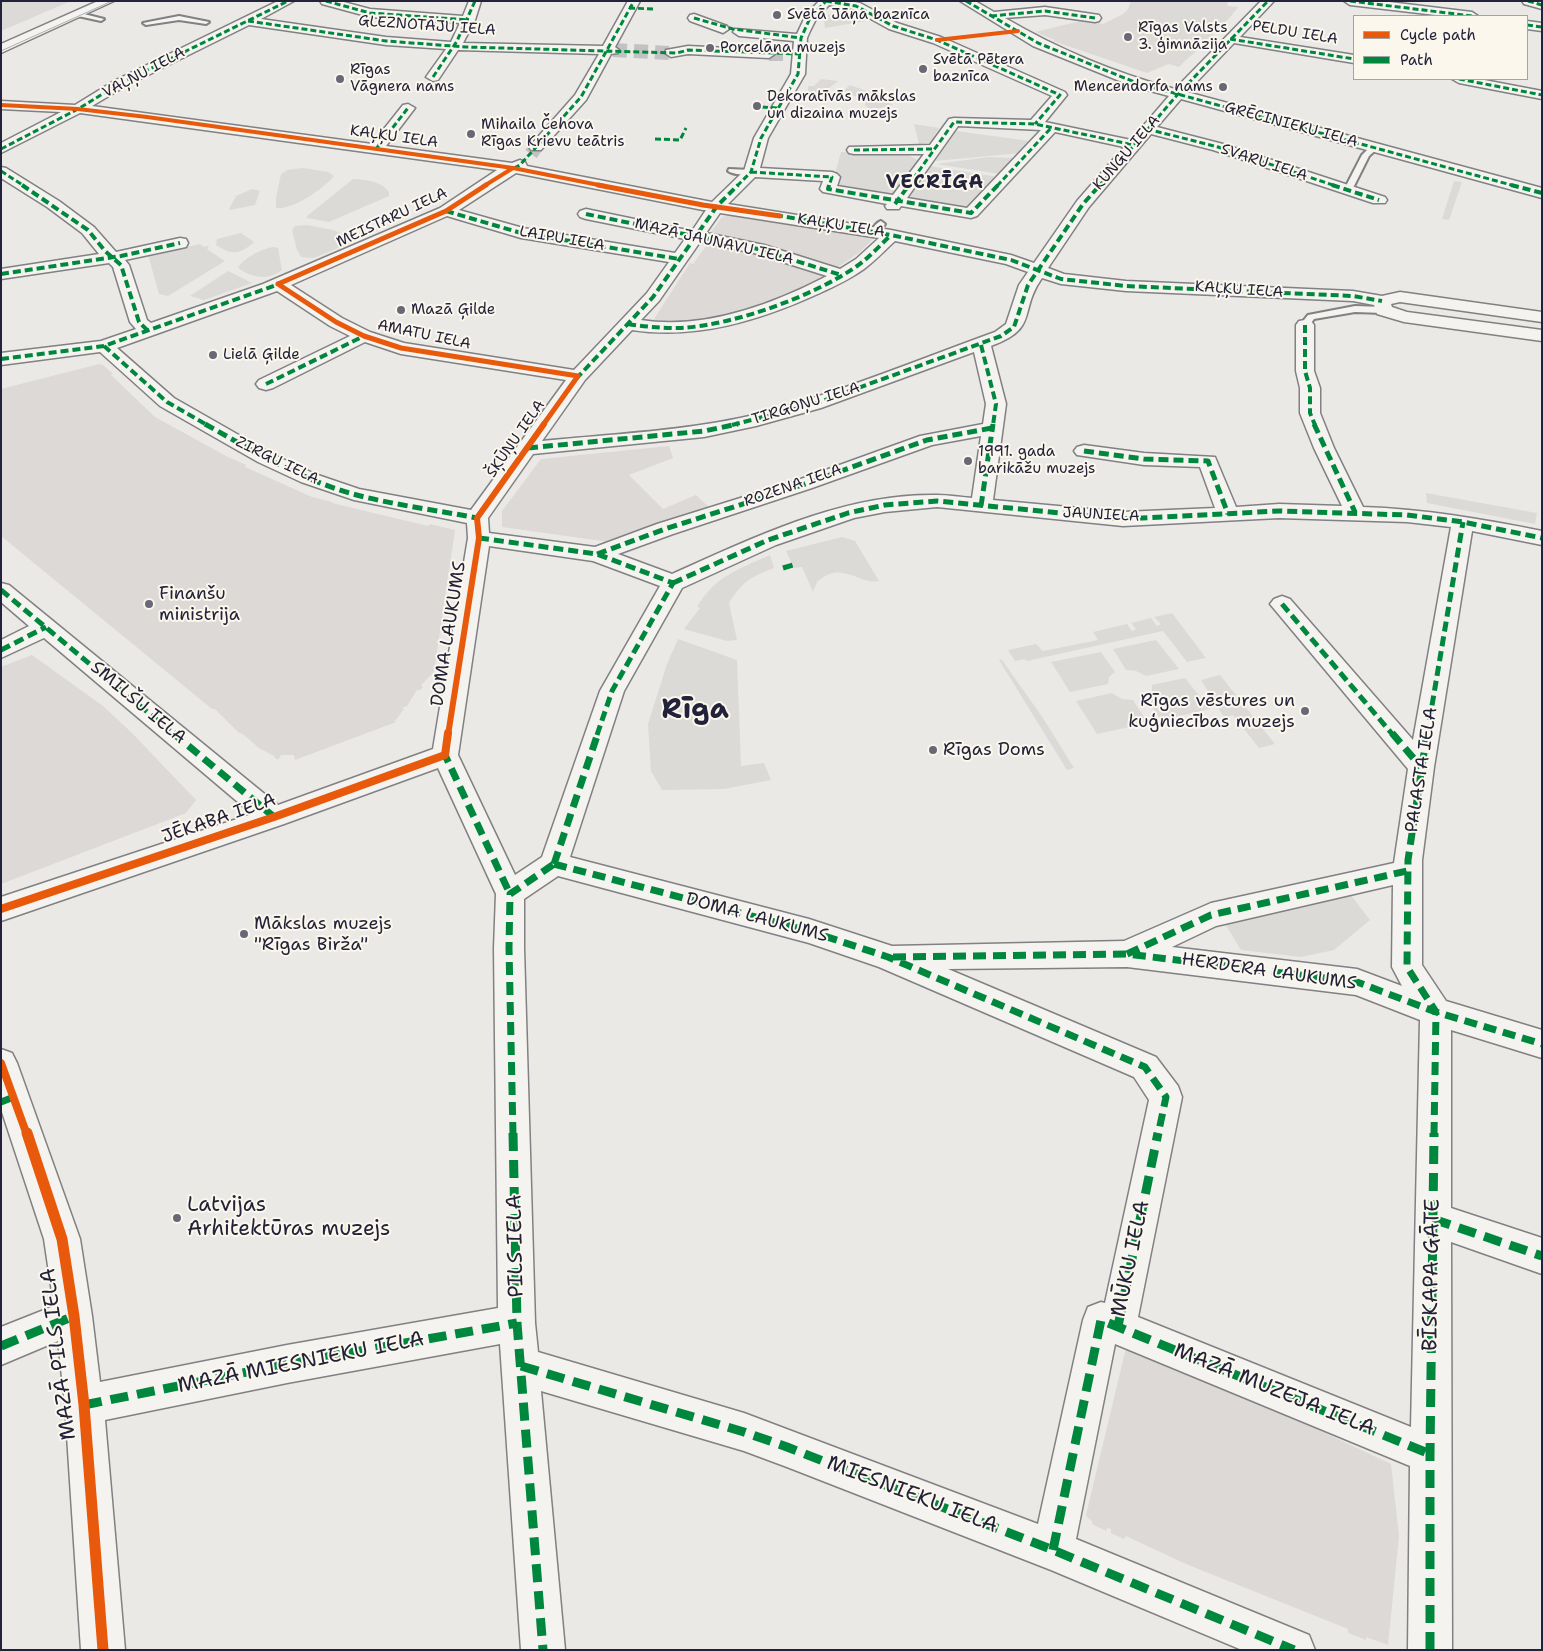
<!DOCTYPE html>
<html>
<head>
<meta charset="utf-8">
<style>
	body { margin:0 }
	#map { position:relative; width:1543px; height:1651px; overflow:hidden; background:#ebe9e5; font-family:"Shantell Sans",sans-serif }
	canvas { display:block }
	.frame { position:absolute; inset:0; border:2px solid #22223b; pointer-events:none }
	.legend { position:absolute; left:1353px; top:15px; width:175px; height:65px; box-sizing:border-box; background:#fbf7ec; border:1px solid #a4a2a5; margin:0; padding:6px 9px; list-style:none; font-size:15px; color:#22223b }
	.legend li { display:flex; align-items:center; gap:10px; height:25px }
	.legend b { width:25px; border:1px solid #a4a2a5 }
</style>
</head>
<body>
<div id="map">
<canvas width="1543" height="1651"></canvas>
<div class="frame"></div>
<ul class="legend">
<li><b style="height:6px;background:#e8590c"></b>Cycle path</li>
<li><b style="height:6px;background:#00873e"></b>Path</li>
</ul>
</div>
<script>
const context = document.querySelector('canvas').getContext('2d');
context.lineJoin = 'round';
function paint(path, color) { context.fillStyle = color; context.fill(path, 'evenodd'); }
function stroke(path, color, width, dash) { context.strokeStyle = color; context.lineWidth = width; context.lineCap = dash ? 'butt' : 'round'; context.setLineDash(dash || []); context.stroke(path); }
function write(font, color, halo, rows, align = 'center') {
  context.font = font + ' "Shantell Sans",sans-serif'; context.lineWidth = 4; context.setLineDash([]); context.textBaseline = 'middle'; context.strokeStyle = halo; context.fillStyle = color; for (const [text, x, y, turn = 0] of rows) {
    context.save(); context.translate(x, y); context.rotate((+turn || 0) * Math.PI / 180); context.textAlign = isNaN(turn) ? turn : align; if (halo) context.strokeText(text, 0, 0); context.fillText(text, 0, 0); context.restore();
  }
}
const built = new Path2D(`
	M1131 1H1228L1227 6 1239 7 1179 67 1169 64 1147 73 1053 41 1055 40 1035 32 1077 22 1081 19 1103 24 1123 14 1128 9Z
	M730 215 778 222 873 239 860 252 835 269 708 236 722 217Z
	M708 243 755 252 822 273 824 276 792 292 738 312 688 322H652L690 263 693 264Z
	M99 364 103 365 113 374 111 375 155 417 228 457 246 465 245 467 312 497 332 502V503L428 526 430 524 455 530 434 672 421 685 423 687 420 690H417L407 706 402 708 404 709 395 721 392 720 396 722 295 760 294 755H281L278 760 275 758 274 756 259 748 244 735 238 732 215 709H212L1 536V389Z
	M669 446 673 458 629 475 663 509 696 495 712 510 609 542 502 527V511L541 459Z
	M32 655 103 706 131 732 196 800 186 813 1 884V667Z
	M1126 1348 1310 1426 1391 1464 1399 1536 1388 1645 1366 1637V1640L1356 1636 1348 1633V1629L1186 1564 1126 1536 1124 1539 1111 1533V1529L1107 1528 1106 1531 1092 1524V1521L1088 1518 1086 1515Z`);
const green = new Path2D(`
	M1 1H71L1 31Z
	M1173 7 1228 16 1234 13 1191 56 1169 51 1185 42 1144 32 1162 22Z
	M843 8H849L855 12 851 13 866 21 825 28 824 22 829 17 827 16 831 13 837 14Z
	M821 79 838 81 824 92 827 93 824 96 808 93V86H814Z
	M850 85 878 95 893 105 871 110 865 105 866 102 861 98 842 92Z
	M914 124 939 128 930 143 919 144Z
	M956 131 1030 141 1021 153 935 161Z
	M841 152H903L921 162 895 199 831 188Z
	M989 157 1015 158 1000 174 936 164Z
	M930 166 998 177 967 210 903 200Z
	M303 168 328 172 334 176C323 189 293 210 276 208V198L281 174 287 170Z
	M353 179C366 179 382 182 389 192V196L329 222 307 218V216Z
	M1454 181 1462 182 1449 220 1442 219Z
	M252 189 260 191 255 205 230 210 229 209 236 196Z
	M307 225 333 230 351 238 350 243 314 258 301 257 297 250 292 230 295 226Z
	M241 233 254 242C240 255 231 255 216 245L217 239Z
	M200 244 204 247 207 246 209 247 207 249 225 261 168 296 159 294 148 255Z
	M274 247 278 248 282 270C268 281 252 278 238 268 243 258 263 248 274 247Z
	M228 271 252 283 204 300 190 296Z
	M1426 493 1537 513 1535 524 1427 503Z
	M842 537 855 541 879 581C859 585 841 559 817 582L813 592 802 567 794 568 786 551Z
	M770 555 774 568C749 578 744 580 729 603L737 640 727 641 684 629 700 608 697 607C715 576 739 569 770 555Z
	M1172 613 1206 658 1187 662 1163 631 1027 661 1024 659 1015 661 1008 650 1036 644 1043 651 1098 640 1093 632 1127 624 1132 631 1136 629 1131 623 1151 618 1157 626 1161 624 1154 617Z
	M678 639 737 660 741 766 764 763 771 780 724 789 662 790 651 771 648 724 667 664Z
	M1156 640 1179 669 1146 676 1136 671 1126 670 1113 649Z
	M1101 652 1115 672 1109 677 1108 684 1070 692 1051 662Z
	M999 660H1002L1043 718 1074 768 1067 770Z
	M1220 675 1275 744 1259 748 1233 715 1224 717 1201 680Z
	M1185 678 1210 709 1161 720 1146 698 1152 693V685Z
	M1112 693 1122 699 1133 700 1148 723 1097 734 1076 701Z
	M1350 894 1370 920 1334 950 1301 957 1241 950 1224 922Z`);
const streetTunnel = new Path2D(`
	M613 50 671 53
	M769 54H788
	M531 154 536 147`);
const lane = new Path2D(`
	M80 13 104 19 101 21 78 16V14Z
	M179 16 209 22 206 24 179 20 146 25 143 23Z
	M1372 145 1379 147 1369 156 1351 192H1345L1344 190 1362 155Z
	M729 169 751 170 755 172C749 176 734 175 728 171Z
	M881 221 885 224 878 234H872C870 230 877 222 881 221Z
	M1355 306 1383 307 1388 310 1383 313 1355 312 1314 319 1308 327 1305 328 1300 325 1308 315Z`);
const street = new Path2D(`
	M278 1H294L261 19 386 37 451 42 460 23 370 17 322 4 320 1H340L370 9 463 16 469 1H481L475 20 463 43 603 46 628 1H640L615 47 619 50 618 53 611 54 586 100 541 150H531L529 147 575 95 599 54 458 50 438 80 433 81 426 77 446 49 386 45 249 25 124 87 92 106 372 144 403 105 408 104 415 108 386 146 512 163 520 160 525 162 527 166 712 202 744 171 754 138 791 74 794 41 739 36 733 32 735 29 797 34 806 15 819 1H849L860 3 897 23 941 37 1065 92 1067 95 1045 122 1131 140 1169 96 1132 86 1033 46 960 1H975L994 12 1045 7 1099 15 1101 18 1099 21 1095 22 1045 15 1005 18C1058 49 1115 73 1175 89L1261 1H1274L1240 37 1354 55V63L1234 43 1187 92 1542 188V198L1181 99 1157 127 1223 144 1385 197 1387 200 1385 203H1373L1213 150 1151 134 1089 207 1048 268 1064 274 1126 281 1353 291 1382 296 1400 292 1542 312V322L1400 302 1391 304 1392 307 1407 312 1542 330V341L1404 322 1377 314 1374 305 1353 301 1126 291 1061 284 1042 278C1018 312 1040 328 991 346L1006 404 993 500 1123 512 1215 508 1200 467 1144 465 1077 455 1074 451 1077 447 1084 445 1144 453 1215 457 1236 507 1279 504 1342 506 1314 448 1300 413V388L1296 371V325L1299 321 1305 320 1311 321 1314 325V371L1320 388V413L1334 448 1363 507C1424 509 1482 519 1542 531V545L1472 531 1434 767 1422 860V965L1446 1001 1542 1030V1058L1451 1030V1208L1542 1238V1274L1451 1242 1452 1650H1408L1410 1466 1115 1344 1076 1539 1309 1635 1315 1650H1242L1051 1570 787 1467 744 1451 541 1391 565 1650H521L500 1344 287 1383 105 1420 125 1650H81L65 1405 58 1341 1 1365V1327L54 1306 44 1239 1 1109V1049L12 1053 17 1063 80 1239 92 1316 100 1382 287 1345 498 1308 494 948 496 894 438 768 284 824 1 921V897L252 814 44 638 1 658V640L29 626 1 602V583L9 585 278 805 433 749 468 538 467 523 354 500 301 482 258 462 160 406 100 352 1 365V353L101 341 136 329 130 322 113 267 109 263 1 279V269L99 254 82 233 47 207 1 178V167L6 168 59 201 94 227 116 252 180 238 186 239 188 243 186 247 125 260 129 265 147 320 151 323 263 284 440 208 497 170 80 113 1 153V143L61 112 1 109V101L75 105 114 81ZM829 5 853 9 889 29 933 43 1052 96 1031 120 954 118 949 119 930 145 849 147 847 150 849 153 854 154H924L893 195 837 186 840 177 837 174 832 172 760 168 768 138 805 74 807 38 810 31 816 19ZM958 126 1041 130 967 208 907 198ZM1055 132 1124 147 1077 201 1034 263 1011 255 891 230 728 204 755 177 823 181 820 189 823 192 887 204 885 206 887 209H899L901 206 971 218 977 216ZM516 173 703 210H706L692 231 586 209 580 211 578 214 580 217 586 219 685 239 675 253 523 228 459 210ZM720 213 879 238 856 259 840 269 764 245 706 233ZM447 216 521 238 669 262 647 293 574 370 404 343 370 332 342 318 291 285ZM895 241 1006 264 1028 272 1019 285 1006 324 995 332C915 361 836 394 754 415 685 431 613 434 542 441L585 380 632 330C697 340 761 320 820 293 835 286 850 279 864 269 875 261 885 250 895 241ZM700 242 754 253 827 276C771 305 704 330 641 320L659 301ZM277 291 330 326 350 336 259 380 256 384 259 388 266 390 273 388 365 342 401 354 566 380 471 510 359 489 315 474 272 454 174 398 117 348ZM974 352 986 404 983 424 920 436 798 480 657 524 595 547 489 533 488 518 533 454 704 437 756 426 821 408ZM981 436 972 498C960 497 949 495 937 495 844 493 755 537 672 574L618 554 673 534 812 488 932 445ZM937 507 1123 526 1279 518 1407 522 1451 527 1413 740 1290 599 1282 596 1274 599 1270 604 1408 769 1394 863 1211 903 1124 941 892 946 809 919 570 857 624 691 682 588 776 545 854 518 885 512ZM489 546 593 561 660 586 600 691 542 857 515 875 458 755ZM558 876 809 943 879 967 1134 1077 1149 1100 1105 1303 1101 1302 1088 1307 1083 1320 1038 1524 744 1413 538 1352 535 1323 524 948V899ZM1393 885 1392 967 1402 986 1357 969 1172 947 1216 926ZM1127 967 1356 995 1420 1020 1411 1427 1138 1317 1182 1097 1178 1086 1156 1057 948 969Z
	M1344 1H1381L1472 12 1478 16H1444L1350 5Z
	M1522 1H1542V9L1524 4Z
	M694 14 727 26 729 29 723 33 690 21 688 18 690 15Z
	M1527 21 1542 23V31L1527 29Z
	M688 46 769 50 775 54 769 58 688 54 671 57 665 53 666 50Z
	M1452 79H1479L1542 91V99L1459 83Z`);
const secondary = new Path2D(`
	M98 1H114L1 53V44Z`);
const tram = new Path2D(`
	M1 51 112 1`);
const quietFar4 = new Path2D(`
	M326 1 370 13 469 20
	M826 1 856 6 893 26 937 40 1060 95 1035 124
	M966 1 1038 43 1137 83 1515 186
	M1350 1 1472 16
	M1528 1 1542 5
	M629 8 653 9
	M991 16 1045 11 1095 18
	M694 18 733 29 801 38
	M248 21 386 41 466 47 677 53 688 50 801 54
	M1527 25 1542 27
	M1230 39 1354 59
	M433 77 457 41 475 1
	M1459 79 1542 95
	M762 107 777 108
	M1147 129 1218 147 1336 186
	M655 139 680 140 686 128
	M1 149 78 109 119 84 288 1
	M376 149 408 108
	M854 150 935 149
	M514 168 520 165 581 97 634 1
	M1 171 24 186
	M751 172 832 177 829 186
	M737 186 751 172 761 138 798 74 801 38 810 18 826 1
	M908 186 954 122 1035 124 1134 145
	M997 186 1051 128
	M1099 186 1178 94 1268 1`);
const quietFar3 = new Path2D(`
	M22 185 88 230 105 251 121 265 139 322 148 331
	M829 185 828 189 971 213 998 185
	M1332 185 1379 200
	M1511 185 1542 193
	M895 204 909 185
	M446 211 521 233 679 259
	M586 214 758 249 841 275
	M775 215 891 235 1011 260 1061 279 1126 286 1353 296 1382 301
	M1 274 121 256 180 243
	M628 324C646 327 663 328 681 328 734 325 814 296 857 266 870 257 880 245 891 235
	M1305 325V371L1310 388V413L1315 425
	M981 345 996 404 993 425
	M104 346 167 402 207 425
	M1 359 104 346 282 283
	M576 379 653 297 717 206 738 185
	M266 384 364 336
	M732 425 814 404 1001 336 1014 327 1028 285 1083 204 1100 185`);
const quietFar2 = new Path2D(`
	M205 424C253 451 300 479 353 494 393 505 436 510 477 518
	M1314 424 1355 512
	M528 448 704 431 738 424
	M1084 451 1144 459 1208 461 1228 514
	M981 506 993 424
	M479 538 597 554 673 583
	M597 554 665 529 805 484 927 440 992 428
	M783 568 793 565
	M673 583 768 540 848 513 885 505 937 501 1123 519 1279 511 1407 515 1463 522 1542 538
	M1 590 175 735
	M1282 604 1393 735
	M1 650 46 627
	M597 735 612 691 673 583
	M1427 735 1463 522`);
const quietFar1 = new Path2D(`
	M173 733 274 817
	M1392 733 1421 767
	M1427 733 1408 860 1407 967 1436 1012
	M446 750 445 755 510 894
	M554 864 809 931 888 957 1145 1067 1166 1097 1158 1135
	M554 864 598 733
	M1127 954 1211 915 1407 871
	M893 957 1127 954 1357 982 1436 1012 1542 1044
	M1 1102 14 1097
	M513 1135 509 948 510 894 554 864
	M1434 1135 1436 1012`);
const quiet = new Path2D(`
	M513 1133 517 1323 543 1650
	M1433 1219 1542 1256
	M1118 1326 1158 1133
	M1 1346 74 1316
	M521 1366 744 1432 787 1447 1053 1550 1294 1650
	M84 1405 287 1364 517 1323
	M1053 1550 1101 1320 1430 1454
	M1430 1650V1454L1434 1133`);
const cyclewayFar4 = new Path2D(`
	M937 40 1018 31
	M1 105 78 109 147 117 513 168 604 186
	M484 186 513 168`);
const cyclewayFar3 = new Path2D(`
	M598 185 703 205 780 216
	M278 284 446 211 486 185
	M278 284 336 322 364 336 401 348 578 376 543 425`);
const cyclewayFar2 = new Path2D(`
	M448 735 479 538 477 518 544 424`);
const cyclewayFar1 = new Path2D(`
	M1 909 274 817 445 755 448 733
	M1 1063 27 1135`);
const cycleway = new Path2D(`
	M27 1133 62 1239 74 1316 84 1405 103 1650`);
const markers = [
	[777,15,5,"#686876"],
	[1128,37,5,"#686876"],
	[710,48,5,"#686876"],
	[923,69,5,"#686876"],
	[340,79,5,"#686876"],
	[1223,87,5,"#686876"],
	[757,106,5,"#686876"],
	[471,134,5,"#686876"],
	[401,310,5,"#686876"],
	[213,355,5,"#686876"],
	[968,461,5,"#686876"],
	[149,604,5,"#686876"],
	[1305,711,5,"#686876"],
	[933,750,5,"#686876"],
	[244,934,5,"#686876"],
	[177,1218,5,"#686876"]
];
const farPoinames = [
	["Svētā Jāņa baznīca",787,15],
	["Rīgas Valsts",1138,28],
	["3. ģimnāzija",1138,45],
	["Porcelāna muzejs",720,48],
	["Svētā Pētera",933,60],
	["baznīca",933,77],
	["Rīgas",350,70],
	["Vāgnera nams",350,87],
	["Mencendorfa nams",1213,87,"right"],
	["Dekoratīvās mākslas",767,97],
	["un dizaina muzejs",767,114],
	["Mihaila Čehova",481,125],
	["Rīgas Krievu teātris",481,142],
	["Mazā Ģilde",411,310],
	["Lielā Ģilde",223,355],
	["1991. gada",978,452],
	["barikāžu muzejs",978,469]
];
const farStreetnames = [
	["GLEZNOTĀJU IELA",427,26,4],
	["PELDU IELA",1295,33,9],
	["VAĻŅU IELA",144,73,-28],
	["GRĒCINIEKU IELA",1291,125,15],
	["KAĻĶU IELA",394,137,8],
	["KUNGU IELA",1127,153,-49],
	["SVARU IELA",1264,163,18],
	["MEISTARU IELA",392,218,-25],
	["KAĻĶU IELA",841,226,9],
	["LAIPU IELA",562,239,10],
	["MAZĀ JAUNAVU IELA",714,242,13],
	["KAĻĶU IELA",1239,290,4],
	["AMATU IELA",424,335,12],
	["TIRGOŅU IELA",806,404,-17],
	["ŠĶŪŅU IELA",516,439,-55],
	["ZIRGU IELA",277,461,26],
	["ROZENA IELA",793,486,-19],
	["JAUNIELA",1101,515,3]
];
const poiNames = [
	["Finanšu",159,594],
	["ministrija",159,615],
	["Rīgas vēstures un",1295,701,"right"],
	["kuģniecības muzejs",1295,722,"right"],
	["Rīgas Doms",943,750],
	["Mākslas muzejs",254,924],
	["\"Rīgas Birža\"",254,945]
];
const streetNames = [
	["DOMA LAUKUMS",449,634,-81],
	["SMILŠU IELA",138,703,40],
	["PALASTA IELA",1422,770,-81],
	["JĒKABA IELA",219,819,-19],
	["DOMA LAUKUMS",757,918,15],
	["HERDERA LAUKUMS",1269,972,8]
];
const farDistrictnames = [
	["VECRĪGA",935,183]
];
const nearPoinames = [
	["Latvijas",187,1206],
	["Arhitektūras muzejs",187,1230]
];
const nearStreetnames = [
	["PILS IELA",516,1246,-91],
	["MŪKU IELA",1131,1259,-78],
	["BĪSKAPA GĀTE",1432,1275,-89],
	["MAZĀ PILS IELA",59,1354,-97],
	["MAZĀ MIESNIEKU IELA",301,1363,-11],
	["MAZĀ MUZEJA IELA",1274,1390,22],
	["MIESNIEKU IELA",912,1495,21]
];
const townNames = [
	["Rīga",695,711]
];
paint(built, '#dcd9d6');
paint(green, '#dcdad6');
stroke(streetTunnel, '#c3c1c3', 14, [14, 7]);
stroke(lane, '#818083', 4);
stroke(street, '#818083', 3);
stroke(secondary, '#818083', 3);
paint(lane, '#f4f3ef');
paint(street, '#f4f3ef');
paint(secondary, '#f4f3ef');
stroke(tram, '#afaeae', 1);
stroke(quietFar4, '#00873e', 3, [6, 3]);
stroke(quietFar3, '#00873e', 4, [8, 4]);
stroke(quietFar2, '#00873e', 5, [10, 5]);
stroke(quietFar1, '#00873e', 7, [13, 7]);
stroke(quiet, '#00873e', 9, [18, 9]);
stroke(cyclewayFar4, '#e8590c', 4);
stroke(cyclewayFar3, '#e8590c', 5);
stroke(cyclewayFar2, '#e8590c', 6);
stroke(cyclewayFar1, '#e8590c', 8);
stroke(cycleway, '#e8590c', 11);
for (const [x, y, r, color] of markers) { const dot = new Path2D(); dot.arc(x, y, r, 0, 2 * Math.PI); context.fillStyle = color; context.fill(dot); stroke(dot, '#fbf7ec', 2); }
write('15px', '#22223b', '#fbf7ec', farPoinames, 'left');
write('15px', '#22223b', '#fbf7ec', farStreetnames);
write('18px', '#22223b', '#fbf7ec', poiNames, 'left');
write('18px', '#22223b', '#fbf7ec', streetNames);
context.letterSpacing = '1px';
write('bold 19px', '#22223b', '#fbf7ec', farDistrictnames);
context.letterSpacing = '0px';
write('21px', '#22223b', '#fbf7ec', nearPoinames, 'left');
write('21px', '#22223b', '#fbf7ec', nearStreetnames);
write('bold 28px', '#22223b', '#fbf7ec', townNames);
</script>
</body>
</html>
